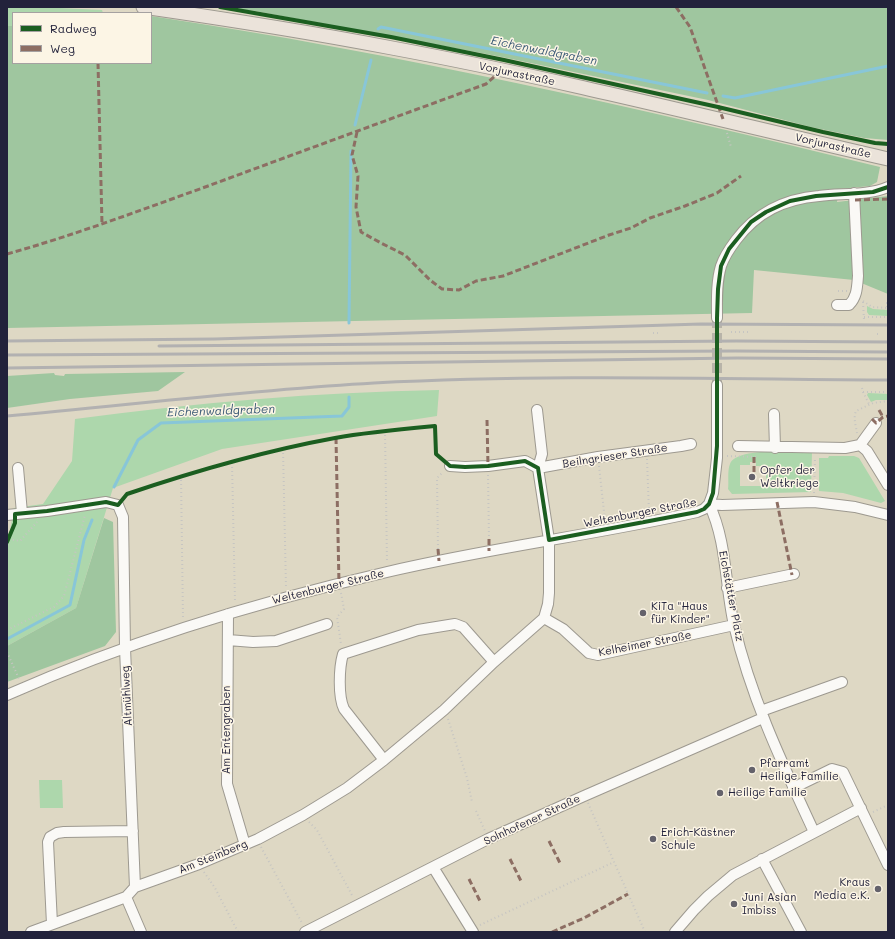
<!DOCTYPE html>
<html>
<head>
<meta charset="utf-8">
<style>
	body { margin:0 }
	#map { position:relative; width:895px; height:939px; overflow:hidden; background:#ded8c4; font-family:Mali,sans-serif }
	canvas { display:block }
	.frame { position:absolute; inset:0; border:8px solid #22223b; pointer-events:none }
	.legend { position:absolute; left:12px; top:12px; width:140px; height:52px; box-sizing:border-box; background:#fcf5e5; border:1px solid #a5a1a1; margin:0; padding:5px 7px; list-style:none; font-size:12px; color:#22223b }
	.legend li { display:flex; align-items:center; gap:8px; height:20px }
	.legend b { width:20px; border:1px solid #a5a1a1 }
</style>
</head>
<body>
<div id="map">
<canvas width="895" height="939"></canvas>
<div class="frame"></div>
<ul class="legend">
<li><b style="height:5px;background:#1b5e20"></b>Radweg</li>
<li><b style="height:5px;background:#8d6e63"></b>Weg</li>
</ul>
</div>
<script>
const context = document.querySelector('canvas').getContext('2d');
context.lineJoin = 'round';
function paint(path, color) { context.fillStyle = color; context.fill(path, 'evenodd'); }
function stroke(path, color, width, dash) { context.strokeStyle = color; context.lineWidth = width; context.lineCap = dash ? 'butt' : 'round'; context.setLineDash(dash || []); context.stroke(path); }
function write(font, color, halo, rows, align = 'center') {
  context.font = font + ' Mali,sans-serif'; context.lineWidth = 3; context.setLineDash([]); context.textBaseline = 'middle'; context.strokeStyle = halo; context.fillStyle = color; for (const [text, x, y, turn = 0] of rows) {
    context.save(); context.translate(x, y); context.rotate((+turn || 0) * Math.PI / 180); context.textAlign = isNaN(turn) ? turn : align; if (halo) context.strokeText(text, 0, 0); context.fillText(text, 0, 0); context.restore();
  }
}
const green = new Path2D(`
	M7 7H39L102 10 103 13H13V26H7Z
	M867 306 873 309 888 310V316L869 315 867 312Z
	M439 390 437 416 222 449 113 488 76 608 7 646V539L9 536 14 508 43 504 72 461 75 419C195 403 317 392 439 390Z
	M868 393 888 394V400H876L871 402 867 395Z
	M812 452 811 492 732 494 728 489C729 482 727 471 730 464 736 447 796 452 812 452ZM750 462H756V466H766V486H740V465H750Z
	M829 456H854L859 458 885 501 881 503 843 493 819 491V458H828Z
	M39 780H62L63 808H40Z`);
const forest = new Path2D(`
	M221 7H888V140L864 138 811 127 708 100 497 56 255 11Z
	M151 16C397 53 639 108 880 167L877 182 870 186 839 189 837 202 888 196V294L854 280 754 270 752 313 7 328V26H13V63H151Z
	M185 372 158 391 70 399 7 408V376L54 373 55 375 64 376 65 374Z
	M104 518 113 522 116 632 105 646 7 682V646L76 608Z`);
const stream = new Path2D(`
	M378 29 381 27 707 93
	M723 96 735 98 888 66
	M355 125 371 60
	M349 323 351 151
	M114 487 138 440 161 423 342 416 349 407V397
	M7 639 70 605 84 540 92 520`);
const minorTunnel = new Path2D(`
	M717 318V385`);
const path = new Path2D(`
	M727 133 731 147
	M838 291H848
	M863 301 872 307 888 308
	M863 302 864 320
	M886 303H887V308
	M864 317H888
	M731 332H751
	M653 333H659
	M877 334H881
	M862 388 863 392 869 404
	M863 392H888
	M385 431 387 563
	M857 433C856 426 853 418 856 411L873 403 888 401
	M283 449 286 588
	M727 456 758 457
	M647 459 649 513
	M232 463 235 602
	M599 466 605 521
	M488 475 489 539
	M181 476 183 619
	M814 493 815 458
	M9 539 20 541 37 522
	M438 549 437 478 443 472
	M341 593 344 609 337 617 341 644
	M7 630 54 607 64 596 85 515
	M7 652 19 679
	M448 719 467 778 472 802
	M588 803 645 932
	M476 811 485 831
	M873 812 888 805
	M309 822 317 830 353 897
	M261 847 302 923
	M204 872 215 888 238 932
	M480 925 614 862`);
const minor = new Path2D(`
	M837 305H849C857 297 857 288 858 276L854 193
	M717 318C717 301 716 283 721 266 724 257 730 248 736 240 757 212 784 199 819 196 841 193 867 196 888 187
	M774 414 775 448
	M860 445 867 451 888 485
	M738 446 845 448 860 445 876 423
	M450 466 465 467 488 466 525 461 538 468 598 457 681 446 691 444
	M18 468 22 513
	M709 504C727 541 725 586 734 625 751 698 783 765 814 832
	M709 504 722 505 814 502 855 507 888 515
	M7 515 47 511 106 502 118 505 123 517 125 648 135 887
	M727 588 794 574
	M228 614 227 784 245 845
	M544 618 563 629 589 653 598 655 734 625
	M228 640 253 642 276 641 327 624
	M7 695C129 641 257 602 387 572 489 548 594 535 697 512L704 509 709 504 713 493 717 458V385
	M761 711 842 682
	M384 760 344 709C338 696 339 668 343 654L418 630 455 624 463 627 494 662
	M793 788 832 769 843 772 888 865
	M762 859 801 932
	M433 867 473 932
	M126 897 141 932
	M52 924 48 842 50 837 57 833 64 832 133 831
	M31 932 126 897 135 887 199 864 258 839 303 815 347 788 384 760 444 710 494 662 544 618 548 604 549 593V540L538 468 542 454 537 410
	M305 932 488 839 584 796 763 718
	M675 932 694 910 708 896 733 875 861 808`);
const major = new Path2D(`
	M143 7C226 19 309 32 392 48 559 79 723 121 888 159`);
const rail = new Path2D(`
	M7 341 215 339 701 324 888 325
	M159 346 736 341 888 342
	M7 355 735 351 888 352
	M7 368 737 358 888 359
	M7 416C129 405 251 390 374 383 545 374 717 379 888 380`);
const quiet = new Path2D(`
	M676 7 690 27 723 119
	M98 63 102 224
	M357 132 352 155 358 176 356 207 361 232 381 243 405 255 430 280 442 289 459 290 476 281 503 276 609 235 631 228 650 218 685 206 717 193 741 176
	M855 200 888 199
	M7 254C75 235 141 210 208 186 300 152 393 118 486 84L502 70
	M879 410 883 417
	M872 419 876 423 883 417 888 416
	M487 420 488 466
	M336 438 339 584
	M754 457V472
	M777 502 792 575
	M489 539V551
	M438 549 439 561
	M549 841 561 865
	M510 859 522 883
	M469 879 481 903
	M552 932 584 918 628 894`);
const cycleway = new Path2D(`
	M220 7 391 37 504 60 718 107 823 132 875 143 888 144
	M7 542 15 523V514L47 511 106 502 118 505 127 494C195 471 264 451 335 438 368 432 402 429 435 426L436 454 450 466 465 467 488 466 525 461 538 468 549 540 697 512 704 509 709 504 713 493 717 446V318L718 289 721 266 729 249 751 222 766 212 790 201 816 196 873 192 888 187`);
const markers = [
	[752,477,4,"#64626b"],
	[643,613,4,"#64626b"],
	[752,770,4,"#64626b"],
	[720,793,4,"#64626b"],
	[653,839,4,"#64626b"],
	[878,889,4,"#64626b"],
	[734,904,4,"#64626b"]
];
const streetNames = [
	["Vorjurastraße",517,74,12],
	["Vorjurastraße",833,146,13],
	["Beilngrieser Straße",615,456,-9],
	["Weltenburger Straße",640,513,-11],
	["Weltenburger Straße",328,587,-14],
	["Eichstätter Platz",731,596,79],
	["Kelheimer Straße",645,644,-11],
	["Altmühlweg",127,696,-93],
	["Am Entengraben",227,730,-90],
	["Solnhofener Straße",532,820,-25],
	["Am Steinberg",213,857,-22]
];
const poiNames = [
	["Opfer der",760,471],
	["Weltkriege",760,484],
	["KiTa \"Haus",651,607],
	["für Kinder\"",651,620],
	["Pfarramt",760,764],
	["Heilige Familie",760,777],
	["Heilige Familie",728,793],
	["Erich-Kästner",661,833],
	["Schule",661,846],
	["Kraus",870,883,"right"],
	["Media e.K.",870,896,"right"],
	["Juni Asian",742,898],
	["Imbiss",742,911]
];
const waterNames = [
	["Eichenwaldgraben",544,51,11],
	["Eichenwaldgraben",221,411,-2]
];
paint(green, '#add7ac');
paint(forest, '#9fc69f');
stroke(stream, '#88c6d8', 3);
stroke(minorTunnel, '#b8b4a9', 10, [10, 5]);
stroke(minor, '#9d9990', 12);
stroke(major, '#9d9990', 15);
stroke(path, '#c6c5c2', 2, [1, 3]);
stroke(minor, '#faf9f6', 10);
stroke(major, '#ebe3da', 13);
stroke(rail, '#b2b1b1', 3);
stroke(quiet, '#8d6e63', 3, [6, 3]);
stroke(cycleway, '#1b5e20', 4);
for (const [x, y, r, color] of markers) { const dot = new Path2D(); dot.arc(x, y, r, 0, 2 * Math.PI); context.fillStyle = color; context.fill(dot); stroke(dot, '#fcf5e5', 1.5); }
write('11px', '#22223b', '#fcf5e5', streetNames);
write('11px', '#22223b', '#fcf5e5', poiNames, 'left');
write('italic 12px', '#395975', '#fcf5e5', waterNames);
</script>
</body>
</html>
